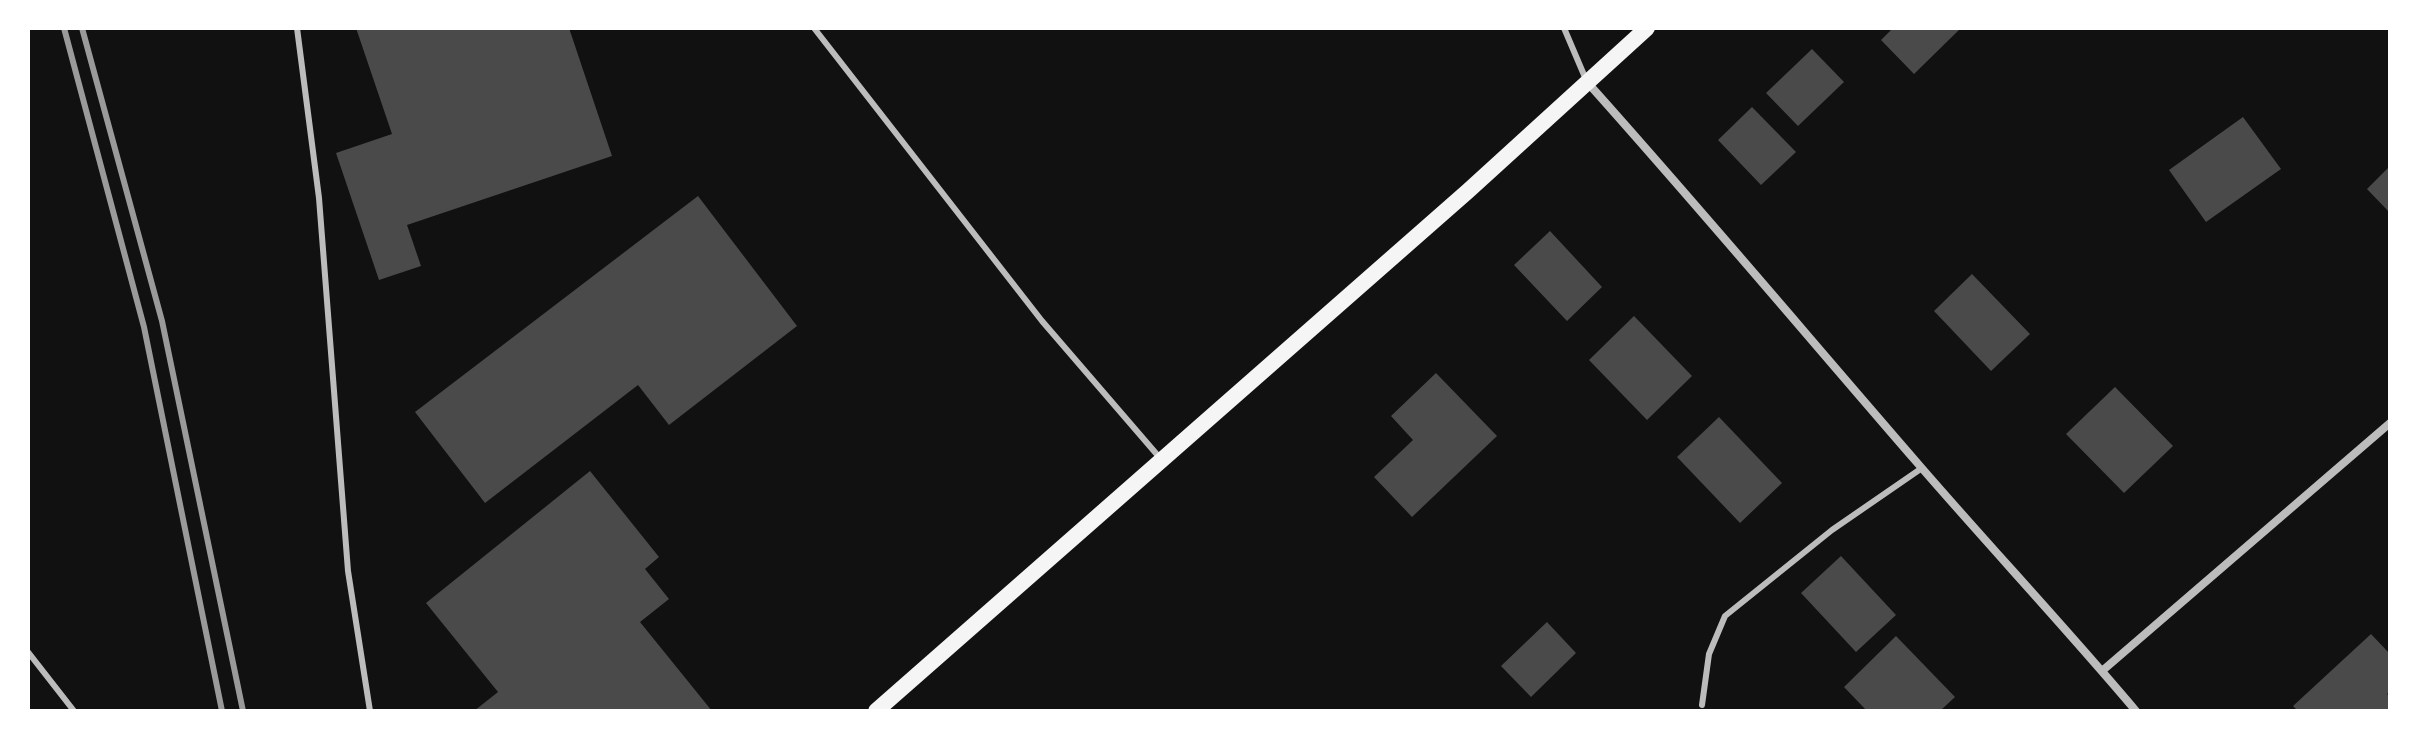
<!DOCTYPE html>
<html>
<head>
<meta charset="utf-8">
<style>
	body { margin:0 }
	#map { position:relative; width:2418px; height:739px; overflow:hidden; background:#111; font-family:"DM Sans",sans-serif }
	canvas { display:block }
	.frame { position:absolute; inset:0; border:30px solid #fff; pointer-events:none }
</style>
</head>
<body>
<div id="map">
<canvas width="2418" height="739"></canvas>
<div class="frame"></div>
</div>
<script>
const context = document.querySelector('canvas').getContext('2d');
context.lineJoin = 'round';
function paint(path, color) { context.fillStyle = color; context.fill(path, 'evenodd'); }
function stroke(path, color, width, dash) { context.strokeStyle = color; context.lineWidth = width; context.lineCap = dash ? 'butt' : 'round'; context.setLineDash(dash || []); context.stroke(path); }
const building = new Path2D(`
	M356 28H569L612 156 407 225 421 266 379 280 336 153 392 134Z
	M1893 28H1961L1914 74 1881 40Z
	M1812 49 1844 82 1798 126 1766 93Z
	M1752 107 1796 152 1761 185 1718 140Z
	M2243 117 2281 169 2206 222 2169 170Z
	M2390 166V213L2367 189Z
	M698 196 797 326 669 425 638 385 485 503 415 412Z
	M1550 231 1602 287 1567 321 1514 265Z
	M1972 274 2030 334 1991 371 1934 311Z
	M1634 316 1692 376 1647 420 1589 360Z
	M1436 373 1497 436 1412 517 1374 477 1413 440 1391 416Z
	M2115 387 2173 446 2124 493 2066 434Z
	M1719 417 1782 483 1740 523 1677 457Z
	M590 471 659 557 645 569 669 599 640 622 712 711H474L498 692 426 603Z
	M1841 556 1896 615 1856 652 1801 593Z
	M1547 622 1576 653 1531 697 1501 666Z
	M2371 634 2390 654V691L2387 694 2390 697V711H2298L2293 706Z
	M1896 636 1955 697 1940 711H1867L1844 687Z`);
const service = new Path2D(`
	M297 28 319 198 348 571 370 711
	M814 28 1042 321 1160 458
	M1564 28 1587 82
	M28 652 74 711
	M1702 705 1709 654 1725 616 1832 530 1922 468`);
const minor = new Path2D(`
	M1587 82C1700 208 1809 338 1920 466 1991 548 2066 628 2136 711
	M2102 671 2390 423`);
const secondary = new Path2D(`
	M876 711 1468 191 1647 28`);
const rail = new Path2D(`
	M64 28 144 327 222 711
	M82 28 162 321 243 711`);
paint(building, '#4a4a4a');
stroke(service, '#bcbcbc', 6);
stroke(minor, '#bcbcbc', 8);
stroke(secondary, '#f5f5f5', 16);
stroke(rail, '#9a9a9a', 6);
</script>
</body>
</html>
